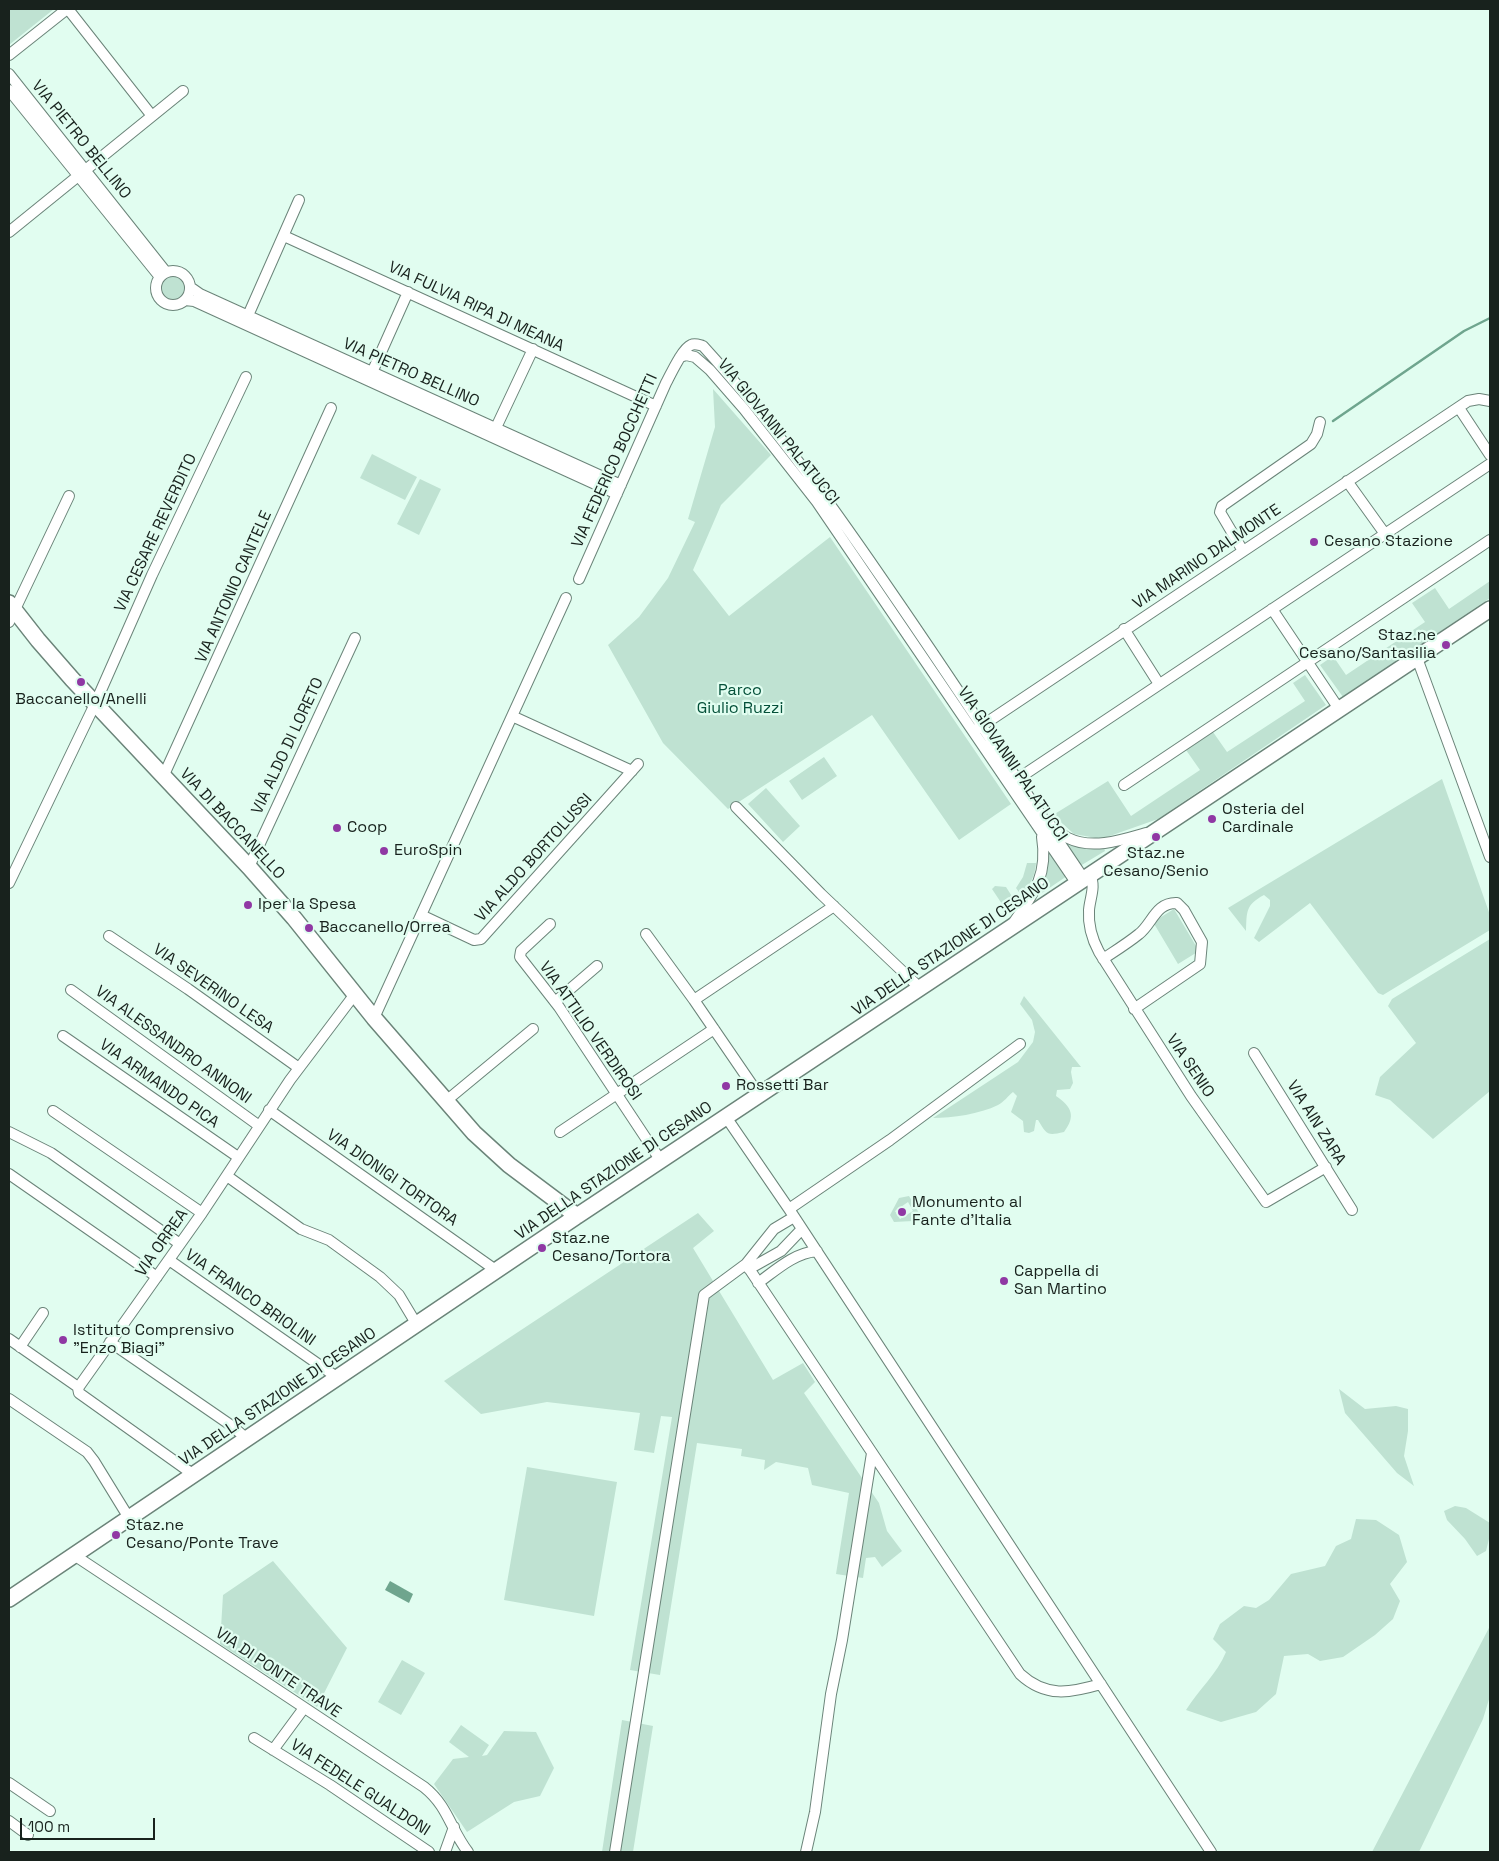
<!DOCTYPE html>
<html>
<head>
<meta charset="utf-8">
<style>
	body { margin:0 }
	#map { position:relative; width:1499px; height:1861px; overflow:hidden; background:#e1fdf0; font-family:"Space Grotesk",sans-serif }
	canvas { display:block }
	.frame { position:absolute; inset:0; border:10px solid #18221d; pointer-events:none }
	.scale { position:absolute; left:20px; top:1818px; width:135px; height:22px; box-sizing:border-box; border:2px solid #18221d; border-top:0; padding-left:6px; font-size:15px; line-height:18px; white-space:nowrap; color:#18221d; -webkit-text-stroke:4px #e1fdf0; paint-order:stroke }
</style>
</head>
<body>
<div id="map">
<canvas width="1499" height="1861"></canvas>
<div class="frame"></div>
<div class="scale">100 m</div>
</div>
<script>
const context = document.querySelector('canvas').getContext('2d');
context.lineJoin = 'round';
function paint(path, color) { context.fillStyle = color; context.fill(path, 'evenodd'); }
function stroke(path, color, width, dash) { context.strokeStyle = color; context.lineWidth = width; context.lineCap = dash ? 'butt' : 'round'; context.setLineDash(dash || []); context.stroke(path); }
function write(font, color, halo, rows, align = 'center') {
  context.font = font + ' "Space Grotesk",sans-serif'; context.lineWidth = 4.5; context.setLineDash([]); context.textBaseline = 'middle'; context.strokeStyle = halo; context.fillStyle = color; for (const [text, x, y, turn = 0] of rows) {
    context.save(); context.translate(x, y); context.rotate((+turn || 0) * Math.PI / 180); context.textAlign = isNaN(turn) ? turn : align; if (halo) context.strokeText(text, 0, 0); context.fillText(text, 0, 0); context.restore();
  }
}
const green = new Path2D(`
	M9 9H54L9 45Z
	M161 288a12 12 0 1 1 24 0a12 12 0 1 1-24 0Z
	M713 389 771 455 721 505 693 570 729 616 830 537 1011 804 959 840 872 715 728 809 663 743 608 645 639 617 668 578 695 522 688 519 715 427Z
	M372 454 417 477 405 500 360 478Z
	M420 479 441 489 419 535 397 524Z
	M1490 581V598L1343 697 1320 665 1333 656 1346 675 1425 622 1412 603 1435 588 1449 609Z
	M1305 675 1326 705 1158 819 1107 837 1096 838 1074 834 1053 815 1108 781 1131 816 1200 770 1186 750 1213 732 1227 752 1305 701 1293 683Z
	M824 757 837 776 802 800 789 781Z
	M1442 779 1490 915V930L1383 995 1378 993 1310 903 1259 942 1254 938 1270 906V900L1264 895C1245 905 1247 912 1246 931L1228 908Z
	M766 788 800 826 783 842 748 804Z
	M1065 841 1104 848 1105 851 1080 866 1064 844Z
	M1049 852 1067 876 1042 893 1040 892 1047 874Z
	M1027 863H1036C1035 876 1030 886 1021 895L1016 888 1023 877Z
	M995 886 1006 887 1015 901 1006 910 992 889Z
	M1174 909 1199 951 1178 964 1153 922Z
	M1490 939V1091L1433 1139 1390 1100 1375 1095 1380 1077 1416 1043 1388 1006 1392 999Z
	M1024 996 1081 1067H1072L1071 1072 1073 1083 1070 1089 1057 1090 1056 1096C1072 1107 1076 1116 1064 1132 1047 1136 1047 1135 1038 1120H1036L1034 1131 1029 1133 1024 1132 1023 1121 1011 1112 1017 1096 1013 1092C1008 1096 1004 1102 998 1105 980 1114 952 1118 933 1118L1018 1062 1033 1042 1035 1032 1032 1020 1020 1004Z
	M909 1196 919 1213 913 1221 894 1222 890 1215 899 1198ZM908 1202 913 1211 900 1219 895 1211Z
	M698 1213 714 1231 693 1248 773 1380 803 1363 815 1382 804 1393 879 1503 887 1531 902 1551 882 1567 875 1557 866 1558 863 1578 836 1574 849 1493 812 1485 808 1468 776 1462 764 1470 765 1460 741 1456 742 1449 697 1443 660 1675 630 1670 672 1417 661 1416 654 1453 634 1450 640 1413 547 1402 481 1414 444 1381Z
	M1339 1389 1365 1409 1396 1406 1408 1409V1431L1404 1456 1414 1486 1397 1473 1345 1413Z
	M527 1467 617 1482 594 1616 504 1600Z
	M1455 1506 1466 1508 1490 1523V1535L1486 1551 1477 1556 1465 1539 1447 1520 1444 1511Z
	M1356 1519 1376 1520 1399 1535 1407 1562 1390 1584 1400 1601 1393 1619 1375 1635 1343 1657 1320 1661 1308 1654 1284 1656 1276 1694 1256 1712 1221 1722 1186 1710C1199 1689 1217 1674 1226 1652L1213 1639 1220 1624 1244 1606 1256 1608 1269 1600 1291 1574 1325 1566 1336 1546 1351 1539Z
	M273 1561 347 1648 317 1707 220 1644 223 1595Z
	M1490 1626V1696L1483 1719 1419 1852H1372Z
	M402 1660 425 1673 401 1715 378 1702Z
	M622 1720 653 1726 633 1852H602Z
	M461 1725 489 1745 482 1756 487 1755 504 1731 536 1732 554 1768 540 1796 514 1802 467 1832 434 1784 453 1759 469 1757 449 1742Z`);
const water = new Path2D(`
	M390 1581 413 1594 409 1603 385 1590Z`);
const stream = new Path2D(`
	M1333 421 1464 331 1490 318`);
const street = new Path2D(`
	M68 9 152 116
	M9 55 67 9
	M9 74 166 272
	M9 90 160 277
	M9 232 183 91
	M284 236 656 406
	M156 288a17 17 0 1 1 34 0a17 17 0 1 1-34 0Z
	M190 287 200 294 621 485
	M185 300 194 301 617 494
	M246 320 299 200
	M680 357 686 355 695 357 710 370 744 409 817 502 1077 884
	M370 377 408 292
	M1459 408 1490 455
	M493 434 533 349
	M1347 481 1385 534
	M1243 551 1220 512 1222 506 1311 444 1317 434 1320 422
	M579 579 666 383C671 374 682 349 691 345 695 343 699 345 703 346 775 425 836 511 896 599 960 692 1021 786 1084 879
	M1272 609 1339 709
	M9 622 69 496
	M1124 629 1159 684
	M1417 658 1490 857
	M512 716 632 771
	M977 729 1468 401 1479 399 1490 401
	M163 777 331 408
	M1013 782 1490 464
	M1124 785 1490 540
	M736 807 821 894 920 988
	M1051 826C1056 830 1062 835 1068 838 1092 850 1122 840 1146 833
	M249 867 355 638
	M1090 875C1096 886 1090 898 1089 910 1088 925 1092 939 1099 952L1191 1096 1266 1202 1326 1167
	M9 883 95 704 152 575 246 377
	M421 915 474 940 481 939 638 764
	M1014 922C1035 892 1048 874 1042 837
	M550 924 521 951 520 957 559 1007 661 1161
	M646 934 694 1000 759 1095
	M109 936 188 989 299 1068
	M1103 959C1115 951 1128 943 1139 934 1152 924 1156 902 1177 903L1184 910 1202 942 1200 964 1134 1009
	M71 990 258 1125
	M694 1000 834 906
	M555 1002 597 966
	M374 1018 566 598
	M63 1036 238 1157
	M1254 1053 1352 1210
	M446 1101 533 1029
	M269 1110 497 1271
	M53 1111 202 1213
	M726 1117 789 1209 1211 1852
	M9 1132 51 1153 180 1244
	M560 1132 714 1029
	M9 1174 157 1277
	M227 1176 301 1229 329 1240 380 1277 399 1295 417 1325
	M789 1209 890 1140 1020 1044
	M169 1260 338 1378
	M746 1264 1020 1674C1046 1698 1070 1693 1101 1684
	M749 1269 781 1251 802 1229
	M758 1283C776 1270 794 1253 817 1251
	M9 1339 78 1387
	M110 1342 232 1426 247 1439
	M20 1347 43 1313
	M9 1399 87 1452 94 1461 129 1518
	M194 1475 79 1393 78 1388 202 1213 290 1080 355 994
	M74 1555 424 1787C449 1807 450 1829 468 1852
	M254 1738 330 1785 429 1852
	M273 1750 304 1708
	M9 1783 50 1811
	M9 1821 28 1835
	M445 1852 454 1827
	M615 1852 704 1295 746 1264 774 1229 794 1217
	M806 1852 815 1812 831 1694 842 1640 872 1453`);
const secondary = new Path2D(`
	M9 603 38 640 72 679 249 867 294 918 374 1018 474 1133 509 1165 577 1216
	M9 1599 577 1216 1490 609`);
const markers = [
	[1314,542,5,"#9038a4"],
	[1446,645,5,"#9038a4"],
	[81,682,5,"#9038a4"],
	[1212,819,5,"#9038a4"],
	[337,828,5,"#9038a4"],
	[1156,837,5,"#9038a4"],
	[384,851,5,"#9038a4"],
	[248,905,5,"#9038a4"],
	[309,928,5,"#9038a4"],
	[726,1086,5,"#9038a4"],
	[902,1212,5,"#9038a4"],
	[542,1248,5,"#9038a4"],
	[1004,1281,5,"#9038a4"],
	[63,1340,5,"#9038a4"],
	[116,1535,5,"#9038a4"]
];
const streetNames = [
	["VIA PIETRO BELLINO",81,140,51],
	["VIA FULVIA RIPA DI MEANA",476,307,25],
	["VIA PIETRO BELLINO",411,373,24],
	["VIA GIOVANNI PALATUCCI",778,432,51],
	["VIA FEDERICO BOCCHETTI",615,461,-66],
	["VIA CESARE REVERDITO",156,533,-65],
	["VIA MARINO DALMONTE",1207,557,-34],
	["VIA ANTONIO CANTELE",234,587,-66],
	["VIA ALDO DI LORETO",288,746,-65],
	["VIA GIOVANNI PALATUCCI",1012,764,56],
	["VIA DI BACCANELLO",232,824,47],
	["VIA ALDO BORTOLUSSI",534,858,-48],
	["VIA DELLA STAZIONE DI CESANO",951,947,-34],
	["VIA SEVERINO LESA",213,989,35],
	["VIA ATTILIO VERDIROSI",590,1031,55],
	["VIA ALESSANDRO ANNONI",173,1045,36],
	["VIA SENIO",1190,1066,56],
	["VIA ARMANDO PICA",159,1084,35],
	["VIA AIN ZARA",1316,1123,58],
	["VIA DELLA STAZIONE DI CESANO",614,1171,-34],
	["VIA DIONIGI TORTORA",392,1178,35],
	["VIA ORREA",162,1243,-55],
	["VIA FRANCO BRIOLINI",250,1298,35],
	["VIA DELLA STAZIONE DI CESANO",278,1397,-34],
	["VIA DI PONTE TRAVE",278,1673,34],
	["VIA FEDELE GUALDONI",360,1788,33]
];
const poiNames = [
	["Cesano Stazione",1324,542],
	["Staz.ne",1436,636,"right"],
	["Cesano/Santasilia",1436,654,"right"],
	["Baccanello/Anelli",81,700,"center"],
	["Osteria del",1222,810],
	["Cardinale",1222,828],
	["Coop",347,828],
	["EuroSpin",394,851],
	["Staz.ne",1156,854,"center"],
	["Cesano/Senio",1156,872,"center"],
	["Iper la Spesa",258,905],
	["Baccanello/Orrea",319,928],
	["Rossetti Bar",736,1086],
	["Monumento al",912,1203],
	["Fante d'Italia",912,1221],
	["Staz.ne",552,1239],
	["Cesano/Tortora",552,1257],
	["Cappella di",1014,1272],
	["San Martino",1014,1290],
	["Istituto Comprensivo",73,1331],
	["\"Enzo Biagi\"",73,1349],
	["Staz.ne",126,1526],
	["Cesano/Ponte Trave",126,1544]
];
const parkNames = [
	["Parco",740,691],
	["Giulio Ruzzi",740,709]
];
paint(green, '#bfe2d2');
paint(water, '#6fa58e');
stroke(stream, '#6fa58e', 2.5);
stroke(street, '#6b8479', 12);
stroke(secondary, '#6b8479', 18);
stroke(street, '#fff', 10);
stroke(secondary, '#fff', 15);
for (const [x, y, r, color] of markers) { const dot = new Path2D(); dot.arc(x, y, r, 0, 2 * Math.PI); context.fillStyle = color; context.fill(dot); stroke(dot, '#e1fdf0', 2); }
write('16px', '#18221d', '#e1fdf0', streetNames);
write('16px', '#18221d', '#e1fdf0', poiNames, 'left');
write('16px', '#045039', '#e1fdf0', parkNames);
</script>
</body>
</html>
